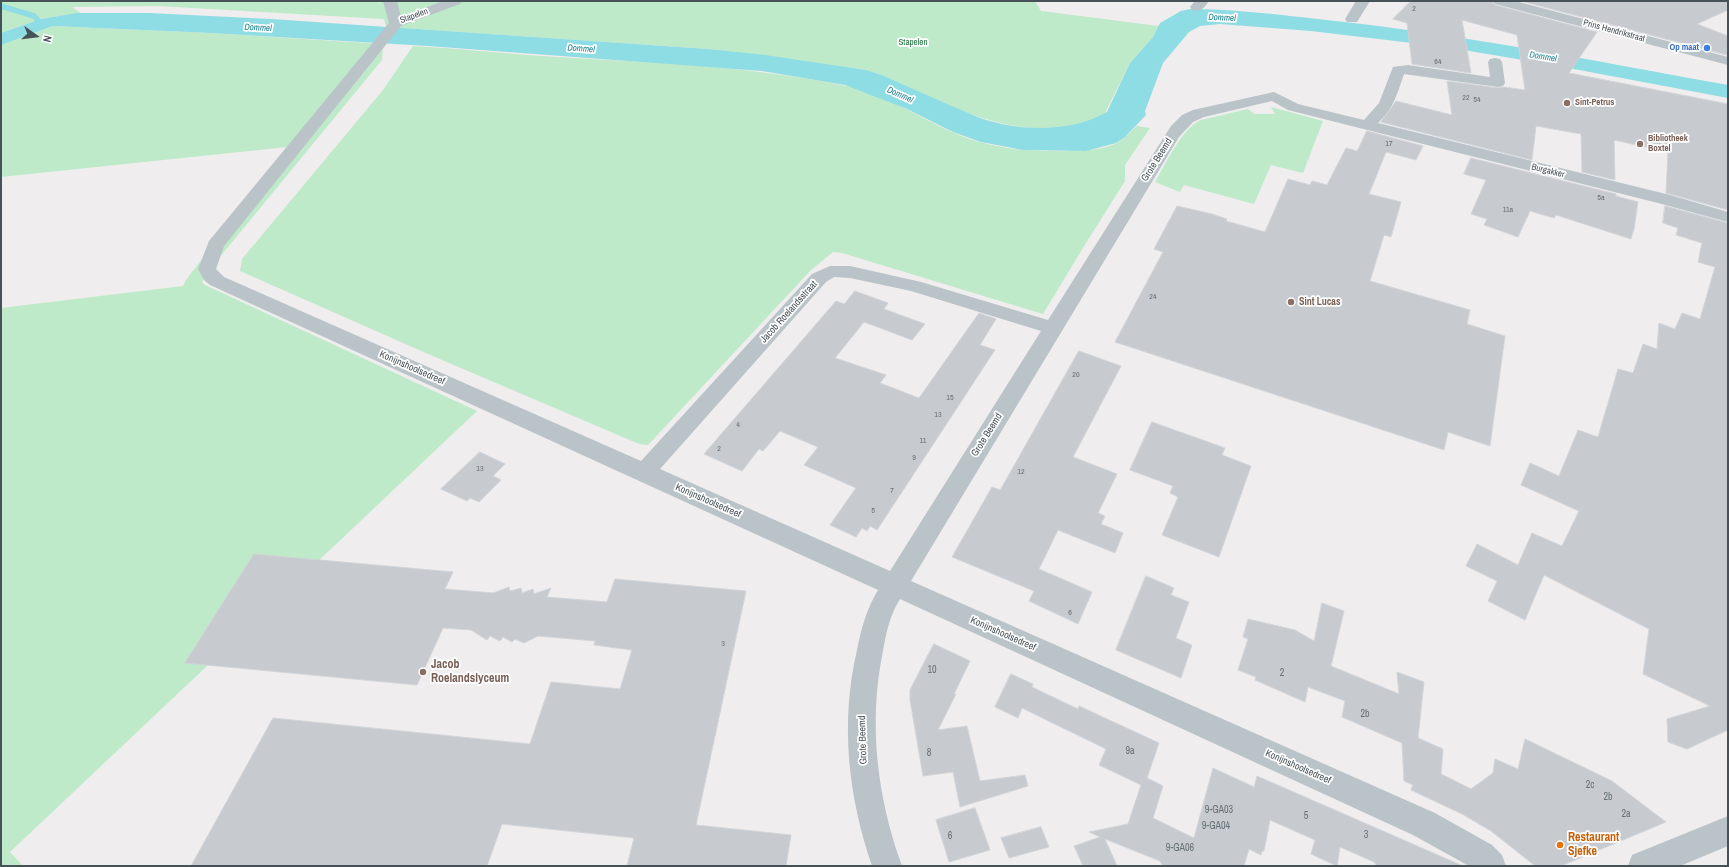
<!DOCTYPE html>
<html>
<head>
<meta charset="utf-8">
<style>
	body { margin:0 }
	#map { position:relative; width:1729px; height:867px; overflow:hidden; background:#efeded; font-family:"Archivo Narrow",sans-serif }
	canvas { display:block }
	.frame { position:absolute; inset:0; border:2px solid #475258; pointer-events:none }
	.north { position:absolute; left:16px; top:16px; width:40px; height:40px; -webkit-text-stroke:3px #fff; paint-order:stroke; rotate:104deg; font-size:11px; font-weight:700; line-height:16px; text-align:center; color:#475258 }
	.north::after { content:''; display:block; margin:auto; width:14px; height:18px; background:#475258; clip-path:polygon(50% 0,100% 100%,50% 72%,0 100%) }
</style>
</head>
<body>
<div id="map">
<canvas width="1729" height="867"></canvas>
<div class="frame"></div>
<div class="north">N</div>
</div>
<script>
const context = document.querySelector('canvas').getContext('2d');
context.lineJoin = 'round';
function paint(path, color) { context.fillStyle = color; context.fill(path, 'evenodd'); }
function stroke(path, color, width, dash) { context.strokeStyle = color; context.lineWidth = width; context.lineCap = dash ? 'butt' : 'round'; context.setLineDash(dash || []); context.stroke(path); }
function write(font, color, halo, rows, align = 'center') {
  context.font = font + ' "Archivo Narrow",sans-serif'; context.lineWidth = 3.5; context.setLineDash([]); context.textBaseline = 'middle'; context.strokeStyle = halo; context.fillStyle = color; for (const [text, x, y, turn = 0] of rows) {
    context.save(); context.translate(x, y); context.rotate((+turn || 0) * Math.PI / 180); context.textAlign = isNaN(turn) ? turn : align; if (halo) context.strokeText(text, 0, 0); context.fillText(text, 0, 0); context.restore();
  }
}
const green = new Path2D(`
	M1 1H378L380 6 379 1H1035L1041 11 1159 26 1153 37 1130 63 1104 115C1087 121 1070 127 1052 128 993 132 934 98 882 75L866 70 708 49 386 27 384 19 157 6 72 7 81 13 41 19 1 33Z
	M53 26 211 33 383 44 382 60 205 275 202 282 205 285 477 411 10 852 23 866H1V308L183 286 186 280 202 259 297 146 1 177V45Z
	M413 46C455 48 498 53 540 56 641 62 742 65 842 85 880 92 917 116 952 132 974 142 1000 148 1024 150 1048 151 1096 154 1117 143 1124 139 1131 131 1137 126L1150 128 1125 165V181L1086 243 1043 314 842 253 833 252 811 270 648 445 639 444 428 354 240 271 242 259 383 90Z
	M1271 107 1323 121 1303 173 1271 165 1254 204 1184 185 1180 192 1155 182C1166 164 1181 129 1201 120L1248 109 1254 114H1275Z`);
const water = new Path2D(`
	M1190 9C1236 9 1281 15 1326 20 1461 34 1594 61 1728 85V98L1558 66 1446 47 1311 31 1220 24 1200 26 1189 32 1163 63 1145 111 1146 115 1125 137 1116 143 1086 151 1023 150 981 142 953 132 907 109 845 85 762 71 428 46 211 33 53 26 1 45V33L41 19 77 13H149L271 19 708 49 765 55 866 70 882 75C904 85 927 95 949 105 960 109 972 115 983 119 1024 132 1071 132 1107 112L1130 63 1153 37 1160 23 1181 11Z`);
const stream = new Path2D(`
	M1 6 34 16 42 25`);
const building = new Path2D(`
	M1411 1H1492L1495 5 1597 32 1569 73 1728 104V210L1666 193 1668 152 1614 140 1615 180 1582 172 1581 134 1536 126 1532 160 1381 122 1396 101 1452 115 1447 81 1498 88 1504 87 1525 90 1517 35 1462 20 1471 73 1412 64 1407 23 1393 19Z
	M1521 1H1728V10L1697 24 1728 36V55Z
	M1367 131 1423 146 1416 160 1386 152 1369 194 1401 202 1391 237 1384 235 1370 281 1470 310 1467 324 1505 336 1490 446 1448 432 1444 450 1115 342 1163 252 1154 249 1177 206 1212 214 1227 219 1226 221 1265 232 1288 179 1310 185 1312 181 1327 185 1346 148 1357 151Z
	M1471 158 1616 194V196L1638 202 1634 229 1631 239 1556 215 1554 218 1530 211 1518 237 1484 225 1487 219 1471 214 1486 180 1464 174Z
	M1665 206 1728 223V730L1687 749 1668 742 1667 719 1710 706 1643 674 1649 629 1544 575 1525 620 1488 601 1497 581 1466 566 1477 544 1518 565 1532 533 1562 546 1579 511 1521 485 1530 463 1559 476 1578 430 1598 437 1618 369 1633 373 1643 344 1657 349 1659 323 1675 329 1682 313 1700 319 1715 267 1698 262 1702 243 1676 235 1678 228 1663 223Z
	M855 291 888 303 884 309 925 324 912 340 864 322 835 358 886 375 880 383 919 398 979 313 996 319 980 345 995 350 877 530 870 526 867 531 862 528 856 537 830 525 856 488 804 465 818 447 780 431 763 451 759 449 742 471 704 454 836 301 844 304Z
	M1079 351 1121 366 1073 457 1117 474 1098 513 1105 516 1101 524 1123 533 1115 553 1058 530 1039 569 1092 592 1078 624 1029 601 1034 591 952 557 992 487 1000 490Z
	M1152 422 1225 448 1222 455 1251 466 1219 557 1162 535 1178 497 1170 493 1173 486 1130 470Z
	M480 452 505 464 493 476 501 480 479 502 470 498 467 501 441 489Z
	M254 554 453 572 445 589 493 593 509 587 510 591 521 588 522 593 533 589 534 594 551 588 547 597 607 602 615 579 746 591 696 825 791 835 786 866H627L634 838 502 824 487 866H191L273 718 530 744 551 682 620 689 632 650 594 645 595 641 538 636 524 643 515 639 512 642 503 637 500 641 490 636 487 640 471 630 443 628 417 685 185 663Z
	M1146 576 1174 588 1171 595 1189 602 1176 638 1192 645 1181 678 1116 650Z
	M1322 603 1344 611 1331 666 1399 694 1397 672 1424 682 1418 738 1443 749 1441 774 1471 789 1493 773 1495 759 1518 769 1525 739 1612 781 1666 822 1561 866H1539L1534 865 1491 831 1462 814 1411 790 1413 785 1404 781 1402 743 1342 717 1345 701 1308 687 1305 702 1255 680 1256 677 1238 670 1248 639 1243 637 1248 619 1295 630 1314 641Z
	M934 644 970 661 954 694H956L938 730 967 726 980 781 1025 775 1028 786 960 807 953 772 923 776 910 700V690Z
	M1011 674 1033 684 1032 687 1078 709 1079 706 1159 743 1147 778 1163 786 1153 818 1194 838 1213 768 1254 787 1257 776 1463 866H1377L1374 862 1340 847 1337 866 1311 854 1315 840 1270 820 1264 851H1262L1261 855 1249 849 1244 866H1163L1160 861 1105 839 1117 866H1083L1074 846 1100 837 1089 832 1128 824 1141 785 1099 765 1106 749 1022 708 1018 718 995 707Z
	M975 808 990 850 949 862 936 820Z
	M1041 827 1049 847 1009 858 1001 838Z`);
const minor = new Path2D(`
	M383 1H397L401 17 443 1H462L460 4 401 26 224 246 216 269 224 277 641 461 812 274 830 266H850L921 282 1048 320 1171 126 1182 115 1193 110 1274 92 1298 104 1364 120 1379 103 1393 67 1408 65 1490 77 1488 62 1490 59 1495 58 1500 59 1502 62 1505 83 1503 86 1498 87 1404 74C1397 94 1394 108 1378 123L1670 195 1728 212V222L1658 203 1288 110 1272 101 1204 117 1193 122 1179 137 911 581 1435 813 1492 845 1502 855 1506 866H1469L1413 835 900 599C890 615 886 633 883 651 868 723 877 797 902 866H872C848 796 840 722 857 650 861 629 867 608 878 590L210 285 204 280 198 269 209 241 389 23ZM834 277 850 278 911 291 1041 331 890 571 660 469 826 282Z
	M1195 1H1209C1204 8 1201 12 1192 10L1190 7Z
	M1356 1H1370L1357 22H1347L1345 19Z
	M1493 1H1515L1728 57V65L1495 4Z
	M1728 816V846L1680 866H1628L1632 855Z`);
const markers = [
	[1707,48,4,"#3f7fe0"],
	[1567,103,4,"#8d6e63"],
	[1640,144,4,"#8d6e63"],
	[1291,302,4,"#8d6e63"],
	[423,672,4,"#8d6e63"],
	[1560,845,4,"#e8710a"]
];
const numberNames = [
	["2",1414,9],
	["64",1438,62],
	["22",1466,98],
	["54",1477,100],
	["17",1389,144],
	["5a",1601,198],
	["11a",1508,210],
	["24",1153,297],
	["20",1076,375],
	["15",950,398],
	["13",938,415],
	["4",738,425],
	["11",923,441],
	["2",719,449],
	["9",914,458],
	["13",480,469],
	["12",1021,472],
	["7",892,491],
	["5",873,511],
	["6",1070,613],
	["3",723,644]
];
const farStreetnames = [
	["Stapelen",414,16,-20],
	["Prins Hendrikstraat",1614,31,15],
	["Burgakker",1548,171,14]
];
const farWaternames = [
	["Dommel",1222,18,3],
	["Dommel",258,28,3],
	["Dommel",581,49,4],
	["Dommel",1543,57,9],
	["Dommel",900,95,24]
];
const farParknames = [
	["Stapelen",913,43]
];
const farShopnames = [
	["Op maat",1699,48]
];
const farEducationnames = [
	["Sint-Petrus",1575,103],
	["Bibliotheek",1648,139],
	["Boxtel",1648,149]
];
const streetNames = [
	["Grote Beemd",1157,160,-58],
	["Jacob Roelandsstraat",789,312,-48],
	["Konijnshoolsedreef",412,368,24],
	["Grote Beemd",987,435,-58],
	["Konijnshoolsedreef",708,501,24],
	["Konijnshoolsedreef",1003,634,24],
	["Grote Beemd",863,740,-92],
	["Konijnshoolsedreef",1298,767,24]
];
const educationNames = [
	["Sint Lucas",1299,302]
];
const nearNumbernames = [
	["10",932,670],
	["2",1282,673],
	["2b",1365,714],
	["9a",1130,751],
	["8",929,753],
	["2c",1590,785],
	["2b",1608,797],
	["9-GA03",1219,810],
	["2a",1626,814],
	["5",1306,816],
	["9-GA04",1216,826],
	["3",1366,835],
	["6",950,836],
	["9-GA06",1180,848]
];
const nearEducationnames = [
	["Jacob",431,665],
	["Roelandslyceum",431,679]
];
const nearFoodnames = [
	["Restaurant",1568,838],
	["Sjefke",1568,852]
];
paint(green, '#beeaca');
paint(water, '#8edce4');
stroke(stream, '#8edce4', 5.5);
paint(building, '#c7cbcf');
stroke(building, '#d1d4d8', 1);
paint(minor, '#b9c3c8');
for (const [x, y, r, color] of markers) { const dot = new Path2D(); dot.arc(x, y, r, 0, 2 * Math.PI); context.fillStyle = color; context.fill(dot); stroke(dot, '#fff', 1.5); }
write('8px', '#677076', null, numberNames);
write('9px', '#475258', '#fff', farStreetnames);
write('italic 9px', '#17828d', '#fff', farWaternames);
write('9px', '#1e733f', '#fff', farParknames);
write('bold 9px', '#366cbe', '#fff', farShopnames, 'right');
write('bold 9px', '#785e54', '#fff', farEducationnames, 'left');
write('10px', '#475258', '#fff', streetNames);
write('bold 10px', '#785e54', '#fff', educationNames, 'left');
write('10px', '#677076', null, nearNumbernames);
write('bold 12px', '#785e54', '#fff', nearEducationnames, 'left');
write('bold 12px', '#c56008', '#fff', nearFoodnames, 'left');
</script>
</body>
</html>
